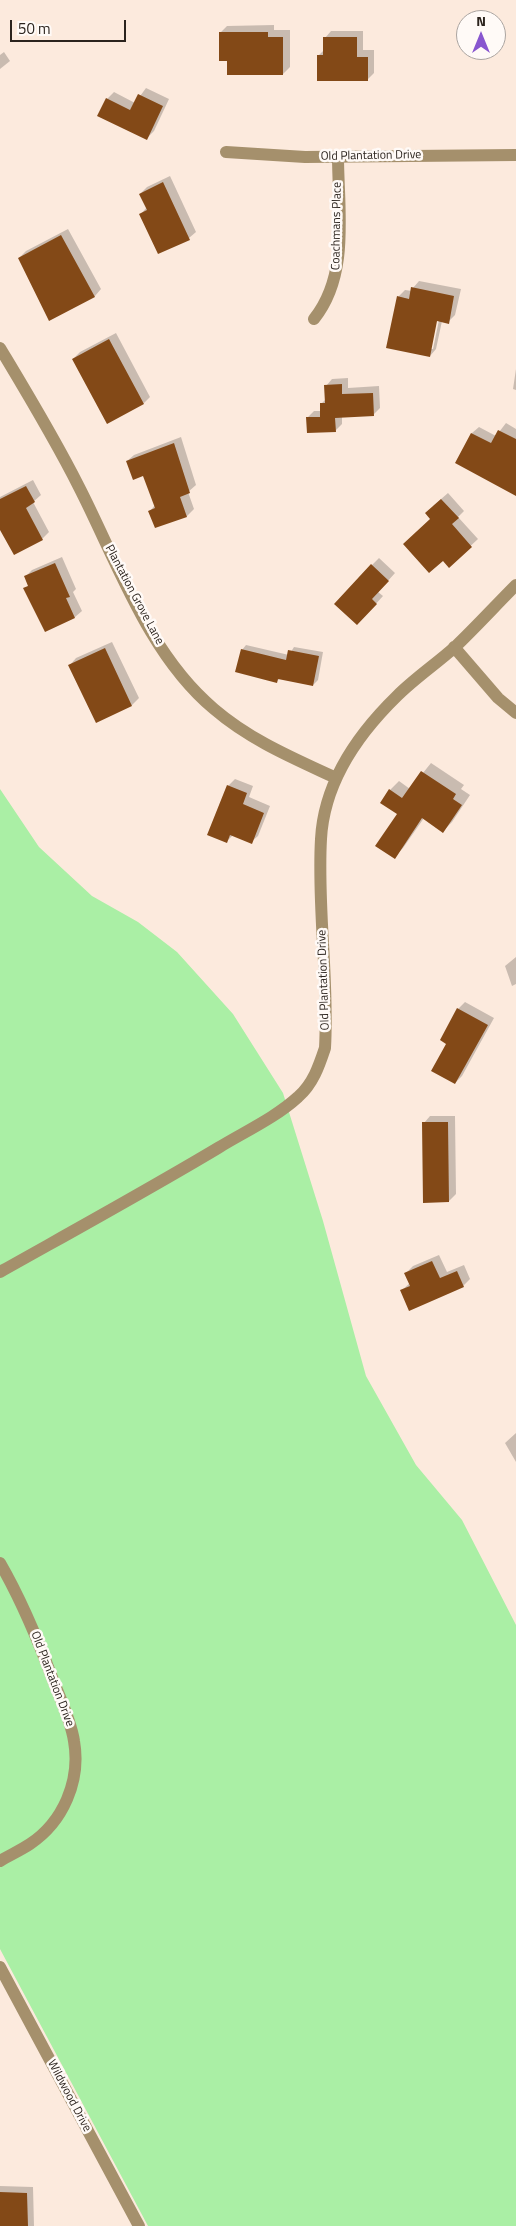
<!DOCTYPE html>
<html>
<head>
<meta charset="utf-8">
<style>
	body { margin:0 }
	#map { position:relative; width:516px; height:2226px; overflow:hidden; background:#fceadd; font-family:"Titillium Web",sans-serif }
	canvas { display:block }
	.north { position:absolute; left:456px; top:10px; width:50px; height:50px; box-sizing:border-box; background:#fffaf7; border:1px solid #aaa4a0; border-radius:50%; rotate:0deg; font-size:14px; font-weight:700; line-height:20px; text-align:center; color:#2b231d }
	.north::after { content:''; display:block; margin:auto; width:18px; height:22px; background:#8856cf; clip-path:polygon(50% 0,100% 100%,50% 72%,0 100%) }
	.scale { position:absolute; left:10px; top:20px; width:116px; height:22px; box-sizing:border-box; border:2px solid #2b231d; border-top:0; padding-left:6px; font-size:15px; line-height:18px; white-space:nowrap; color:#2b231d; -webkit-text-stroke:4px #fffaf7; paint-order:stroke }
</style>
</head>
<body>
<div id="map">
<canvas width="516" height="2226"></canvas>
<div class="north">N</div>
<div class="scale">50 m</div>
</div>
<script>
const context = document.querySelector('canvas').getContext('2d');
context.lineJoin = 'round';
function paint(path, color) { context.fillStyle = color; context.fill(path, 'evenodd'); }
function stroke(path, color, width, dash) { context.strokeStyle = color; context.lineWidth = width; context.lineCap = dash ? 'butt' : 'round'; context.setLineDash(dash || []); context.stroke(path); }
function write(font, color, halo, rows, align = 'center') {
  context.font = font + ' "Titillium Web",sans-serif'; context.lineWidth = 5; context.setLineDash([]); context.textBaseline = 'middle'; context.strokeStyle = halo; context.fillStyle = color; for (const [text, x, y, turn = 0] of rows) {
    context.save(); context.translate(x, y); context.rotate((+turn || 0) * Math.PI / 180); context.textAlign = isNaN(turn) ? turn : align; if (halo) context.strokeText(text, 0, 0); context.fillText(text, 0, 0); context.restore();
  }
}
const green = new Path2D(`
	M0 789 39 847 92 896 138 922 177 952 233 1014 283 1093 323 1221 366 1376 416 1465 462 1520 516 1625V2226H148L0 1949Z`);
const shadow = new Path2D(`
	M274 25V30H290V67L283 74 229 60 220 33 227 26Z
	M331 31H363V50H374V73L367 80 319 55 324 50 325 38Z
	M4 52 10 61 0 69V55Z
	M146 88 169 99 154 131 147 138 107 99 114 92 135 103Z
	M170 176 196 232 189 238 141 214 147 207 140 194 147 187Z
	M68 229 101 289 95 296 50 320 19 258 26 251Z
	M419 281 461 289 455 315 448 322 442 321 436 349 430 356 398 297 405 290 412 291 413 288ZM437 315H440L433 349H430Z
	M116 333 150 397 144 403 73 359 80 352Z
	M516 369V390L513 389Z
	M348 378V388L379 386 380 408 373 415 342 416V424L335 431 307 418 314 411H321V404L326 399V386L332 379Z
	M506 423 516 429V495L456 462 472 433 479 427 496 436Z
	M181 437 196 485 188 492 194 509 187 516 156 527 150 511 155 505 144 475 127 461 134 455Z
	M33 480 41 495 33 502 49 532 42 539 0 527V497Z
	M448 493 464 511 458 517 478 539 449 566 432 519 433 506Z
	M62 557 76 589 73 592 82 611 75 617 46 630 25 589 29 585 26 576 32 570Z
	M379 558 395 573 378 592 383 596 364 617 372 565Z
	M112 642 139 698 132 705 96 721 70 665 76 658Z
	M246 645 289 655 294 647 323 652 318 680 313 685 280 678 277 681 242 650Z
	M431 763 464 785 461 789 470 795 452 822 443 831 424 818 403 848 394 857 399 814 390 790 399 781 410 789Z
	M235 779 253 786 249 797 270 806 258 836 251 842 233 835 226 842 228 786Z
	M516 957V984L512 986 505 966Z
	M465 1002 494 1018 462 1076 455 1083 448 1043 458 1009Z
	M430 1116H455L456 1194 449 1201 424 1123Z
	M439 1255 447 1272 464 1265 470 1279 463 1286 401 1291 410 1283 406 1273 413 1266Z
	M516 1433V1462L505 1443Z
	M0 2186 33 2187 34 2226H0Z`);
const building = new Path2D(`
	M219 32H268V37H283V75H227V61H219Z
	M323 37H357V57H368V81H317V55H323Z
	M138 94 163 106 147 140 97 116 106 98 130 110Z
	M163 182 190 240 158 254 139 214 147 210 139 194Z
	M61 235 95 297 49 321 18 258Z
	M411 287 454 296 449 324 437 321 430 357 386 348 397 296 409 299Z
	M109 339 144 404 107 424 72 359Z
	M342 384V394L373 393 374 416 335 418 336 432 307 433 306 417H320V403H325L324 385Z
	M498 430 516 439V496L455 463 471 433 491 443Z
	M174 443 190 493 180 497 187 517 155 528 148 511 155 508 143 476 133 480 126 461Z
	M26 486 35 502 26 508 43 540 14 555 0 530V499Z
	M441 499 459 518 452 524 472 547 449 568 443 561 429 573 403 544 430 519 425 513Z
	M55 563 70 597 66 598 75 618 45 632 23 588 28 586 24 576Z
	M371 564 389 581 372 599 377 604 357 625 334 604Z
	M105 648 132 706 96 723 68 665Z
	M241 649 286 660 288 650 319 656 313 686 278 679 277 683 235 672Z
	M421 771 456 794 453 799 462 805 443 833 422 818 395 859 375 846 397 814 380 803 389 789 402 798Z
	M227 785 247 793 243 804 264 813 252 844 230 835 227 843 207 835Z
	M457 1008 488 1025 455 1084 431 1071 446 1044 440 1040Z
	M422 1122H448L449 1202 423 1203Z
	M432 1261 440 1278 457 1271 464 1287 409 1311 400 1290 410 1286 404 1273Z
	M0 2192 27 2193 28 2226H0Z`);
const minor = new Path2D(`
	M226 152 305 157 516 155
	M314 319C350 274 338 210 338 156
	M0 348C27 393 55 439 79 487 117 561 148 654 214 709 250 740 293 758 336 778
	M454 647 498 698 516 713
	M0 1272C73 1231 146 1191 218 1148 244 1132 275 1118 298 1097 313 1084 319 1066 325 1048 329 978 317 909 321 839 324 782 357 735 397 696 415 678 436 664 455 647 476 627 496 605 516 585
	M0 1563C22 1601 38 1640 53 1680 61 1700 71 1721 74 1741 81 1781 63 1822 30 1844 21 1850 10 1855 0 1861
	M0 1967 139 2226`);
const streetNames = [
	["Old Plantation Drive",371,156,-1],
	["Coachmans Place",337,226,-89],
	["Plantation Grove Lane",134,595,62],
	["Old Plantation Drive",324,980,-92],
	["Old Plantation Drive",52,1679,69],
	["Wildwood Drive",69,2096,62]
];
paint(green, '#aaefa5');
paint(shadow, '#0003');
paint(building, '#834917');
stroke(minor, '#a5906c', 12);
write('12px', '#2b231d', '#fffaf7', streetNames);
</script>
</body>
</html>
